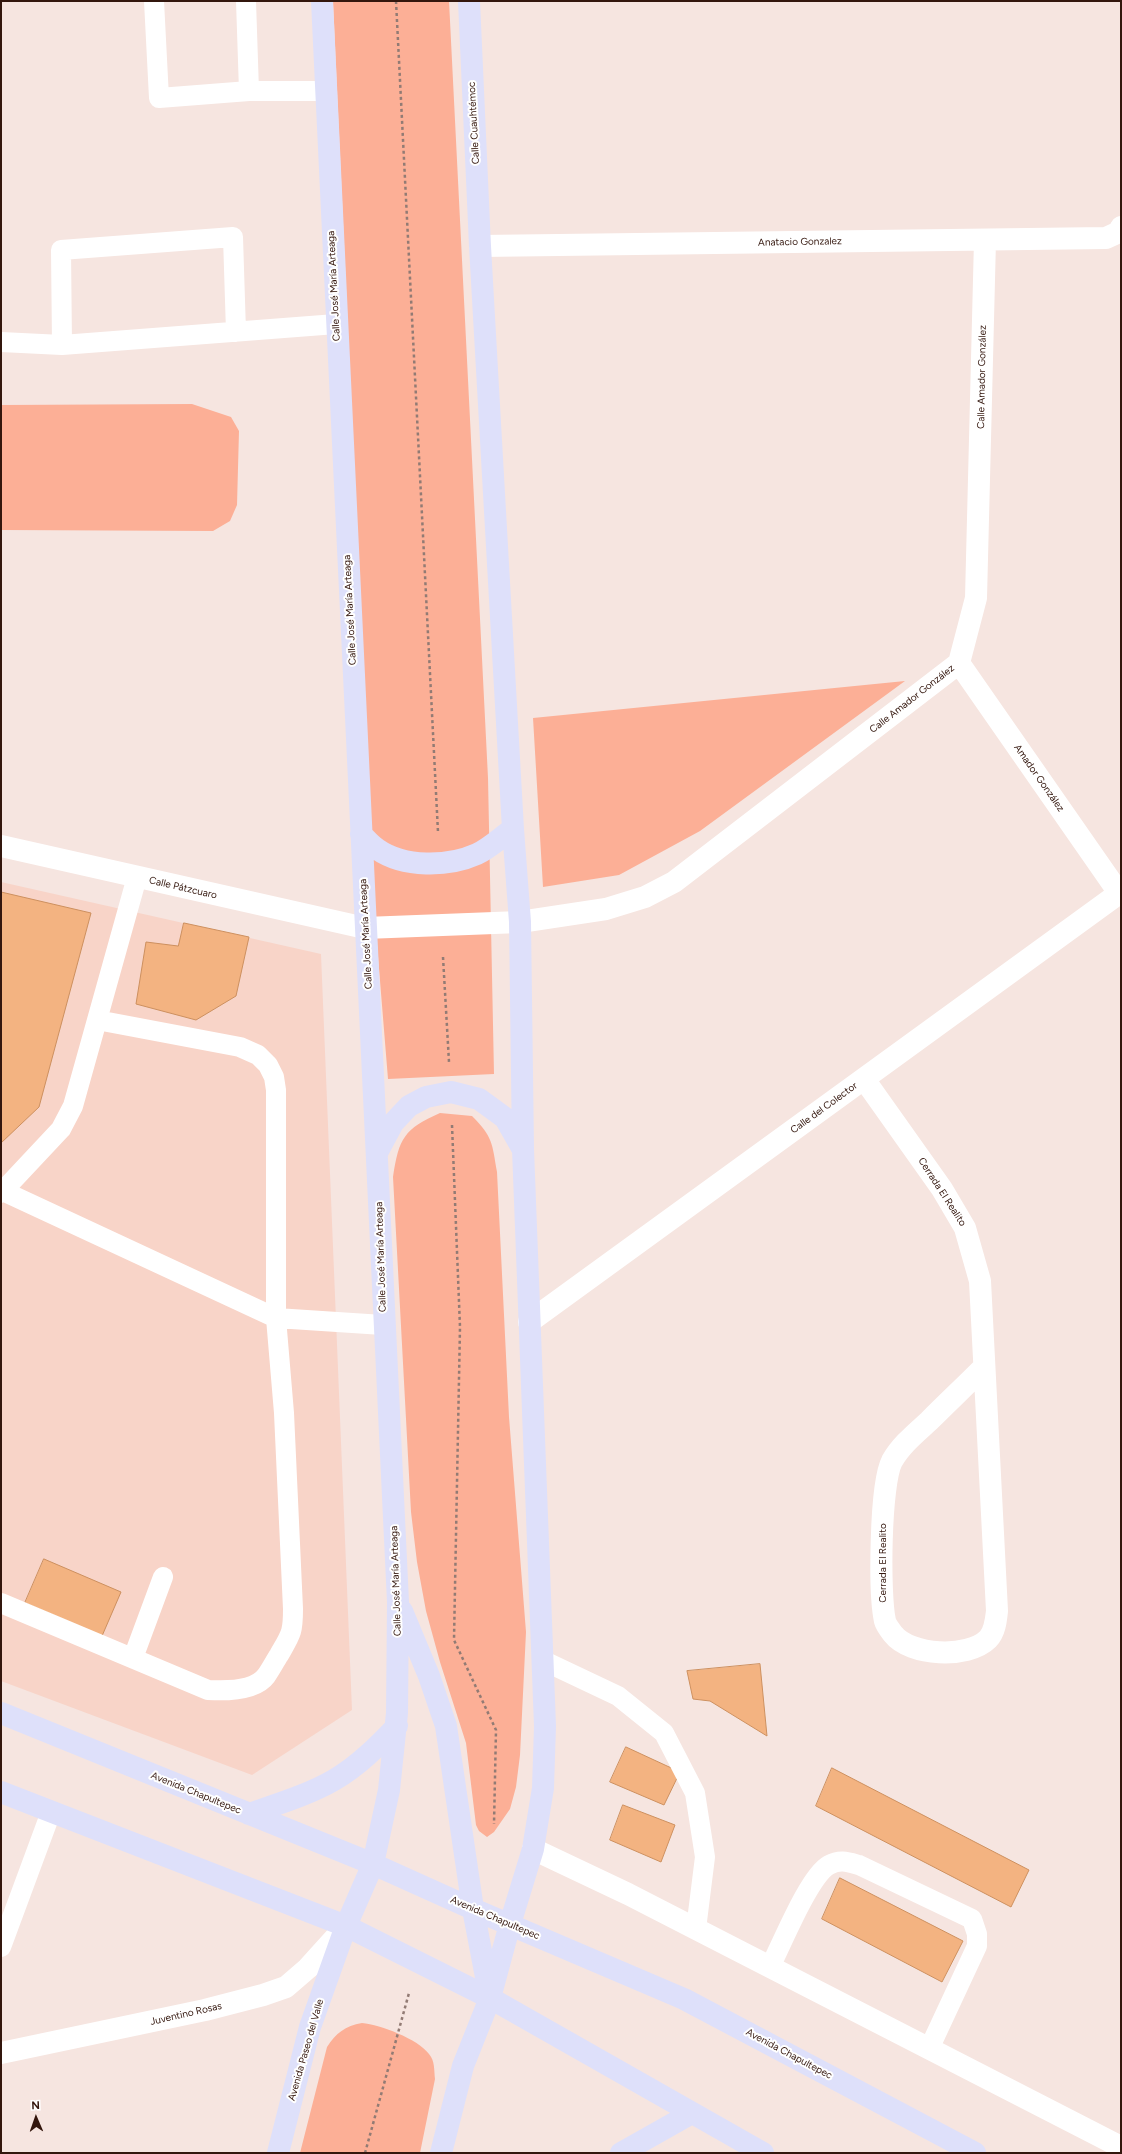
<!DOCTYPE html>
<html>
<head>
<meta charset="utf-8">
<style>
	body { margin:0 }
	#map { position:relative; width:1122px; height:2154px; overflow:hidden; background:#f6e5e0; font-family:Figtree,sans-serif }
	canvas { display:block }
	.frame { position:absolute; inset:0; border:2px solid #33160d; pointer-events:none }
	.north { position:absolute; left:16px; top:2098px; width:40px; height:40px; -webkit-text-stroke:3px #fff; paint-order:stroke; rotate:358deg; font-size:11px; font-weight:700; line-height:16px; text-align:center; color:#33160d }
	.north::after { content:''; display:block; margin:auto; width:14px; height:18px; background:#33160d; clip-path:polygon(50% 0,100% 100%,50% 72%,0 100%) }
</style>
</head>
<body>
<div id="map">
<canvas width="1122" height="2154"></canvas>
<div class="frame"></div>
<div class="north">N</div>
</div>
<script>
const context = document.querySelector('canvas').getContext('2d');
context.lineJoin = 'round';
function paint(path, color) { context.fillStyle = color; context.fill(path, 'evenodd'); }
function stroke(path, color, width, dash) { context.strokeStyle = color; context.lineWidth = width; context.lineCap = dash ? 'butt' : 'round'; context.setLineDash(dash || []); context.stroke(path); }
function write(font, color, halo, rows, align = 'center') {
  context.font = font + ' Figtree,sans-serif'; context.lineWidth = 4; context.setLineDash([]); context.textBaseline = 'middle'; context.strokeStyle = halo; context.fillStyle = color; for (const [text, x, y, turn = 0] of rows) {
    context.save(); context.translate(x, y); context.rotate((+turn || 0) * Math.PI / 180); context.textAlign = isNaN(turn) ? turn : align; if (halo) context.strokeText(text, 0, 0); context.fillText(text, 0, 0); context.restore();
  }
}
const built = new Path2D(`
	M1 882 321 954 352 1710 252 1775 1 1681Z`);
const green = new Path2D(`
	M333 1H449L488 778 494 1074 388 1079 374 907Z
	M192 404 231 417 239 431 237 505 230 521 213 531 1 530V405Z
	M905 681 700 831 619 875 543 887 533 718Z
	M440 1113 472 1116C493 1137 492 1143 497 1172L509 1417 526 1632 520 1755 516 1787 510 1809 494 1832 487 1837 479 1831 476 1825 466 1743 440 1662 426 1611 417 1562 411 1512 393 1177C399 1138 404 1129 440 1113Z
	M362 2023C381 2025 418 2039 429 2054 435 2061 434 2070 435 2079L420 2153H300L327 2047C336 2033 345 2026 362 2023Z`);
const building = new Path2D(`
	M1 892 91 913 39 1107 1 1143Z
	M184 923 249 937 236 996 196 1020 136 1004 146 942 178 946Z
	M44 1559 121 1592 102 1636 25 1603Z
	M760 1664 767 1736 710 1701 693 1699 687 1671Z
	M626 1747 680 1772 664 1805 610 1782Z
	M832 1768 1029 1870 1011 1907 816 1806Z
	M623 1805 675 1825 661 1862 610 1840Z
	M840 1878 963 1941 942 1982 822 1919Z`);
const path = new Path2D(`
	M396 1 438 832
	M443 957 449 1062
	M452 1125 460 1327 454 1640 496 1730 494 1824
	M365 2153 409 1993`);
const lane = new Path2D(`
	M154 1 159 98 249 91
	M246 1 249 91H327
	M236 332 233 237 61 250 62 345 336 324
	M1 342 62 345
	M3 1191 276 1318 383 1325
	M1 1193 61 1129 73 1106 137 877
	M1 1603 208 1690C226 1691 255 1691 266 1676 271 1669 275 1661 279 1655 291 1634 293 1633 293 1609L284 1413 276 1318V1090L274 1077 268 1065 258 1055 240 1047 97 1020
	M133 1658 163 1577
	M542 1660 618 1696 664 1733 695 1793 705 1857 696 1929
	M1 1947 51 1812
	M770 1967C782 1944 809 1876 829 1865 840 1859 848 1862 859 1865L972 1919 977 1934V1946L929 2049`);
const street = new Path2D(`
	M480 246 1106 238 1119 232 1121 227
	M959 663 1119 893
	M1 846 365 928 520 922 606 909 645 897 674 882 959 663 976 598 985 240
	M864 1079 942 1189 965 1228 980 1281 997 1611C996 1620 995 1632 988 1639 968 1659 910 1656 893 1634 890 1630 886 1625 885 1621 879 1594 880 1484 892 1461 901 1445 916 1433 929 1421 947 1403 965 1386 983 1368
	M529 1322 1121 892
	M533 1849 628 1894 1121 2147
	M1 2053 205 2010 263 1995 286 1987 308 1968 346 1926`);
const secondary = new Path2D(`
	M361 834C366 839 371 845 377 849 404 868 448 867 477 854 490 848 501 837 513 829
	M378 1151 393 1123 409 1106 426 1097 451 1092 479 1099 505 1118 522 1148
	M402 1611 429 1676 446 1726 473 1909 489 1993
	M1 1713 373 1864 473 1909 684 1999 975 2153
	M1 1792 346 1926 490 1998 763 2153
	M249 1814C278 1804 308 1795 334 1780 358 1766 378 1746 397 1726
	M278 2153 310 2027 346 1926 373 1864 389 1790 397 1713 398 1602 322 1
	M441 2153 463 2066 490 1998 510 1924 533 1849 543 1788 545 1726 523 1149 520 922 513 829 480 246 469 1
	M621 2153 692 2113`);
const streetNames = [
	["Calle Cuauhtémoc",474,123,-93],
	["Anatacio Gonzalez",800,242,-1],
	["Calle José María Arteaga",334,286,-93],
	["Calle Amador González",982,377,-89],
	["Calle José María Arteaga",350,610,-93],
	["Calle Amador González",912,699,-38],
	["Amador González",1039,778,55],
	["Calle Pátzcuaro",183,888,13],
	["Calle José María Arteaga",366,934,-93],
	["Calle del Colector",824,1108,-36],
	["Cerrada El Realito",942,1192,57],
	["Calle José María Arteaga",381,1257,-92],
	["Cerrada El Realito",883,1563,-90],
	["Calle José María Arteaga",396,1581,-92],
	["Avenida Chapultepec",196,1793,22],
	["Avenida Chapultepec",495,1918,23],
	["Juventino Rosas",186,2014,-13],
	["Avenida Paseo del Valle",306,2050,-74],
	["Avenida Chapultepec",789,2054,28]
];
paint(built, '#f8d4c8');
paint(green, '#fcaf96');
paint(building, '#f3b381');
stroke(building, '#cd905f', 1);
stroke(path, '#927b74', 2.5, [3, 3]);
stroke(lane, '#fff', 20);
stroke(street, '#fff', 22);
stroke(secondary, '#dee0fa', 22);
write('10px', '#33160d', '#fff', streetNames);
</script>
</body>
</html>
